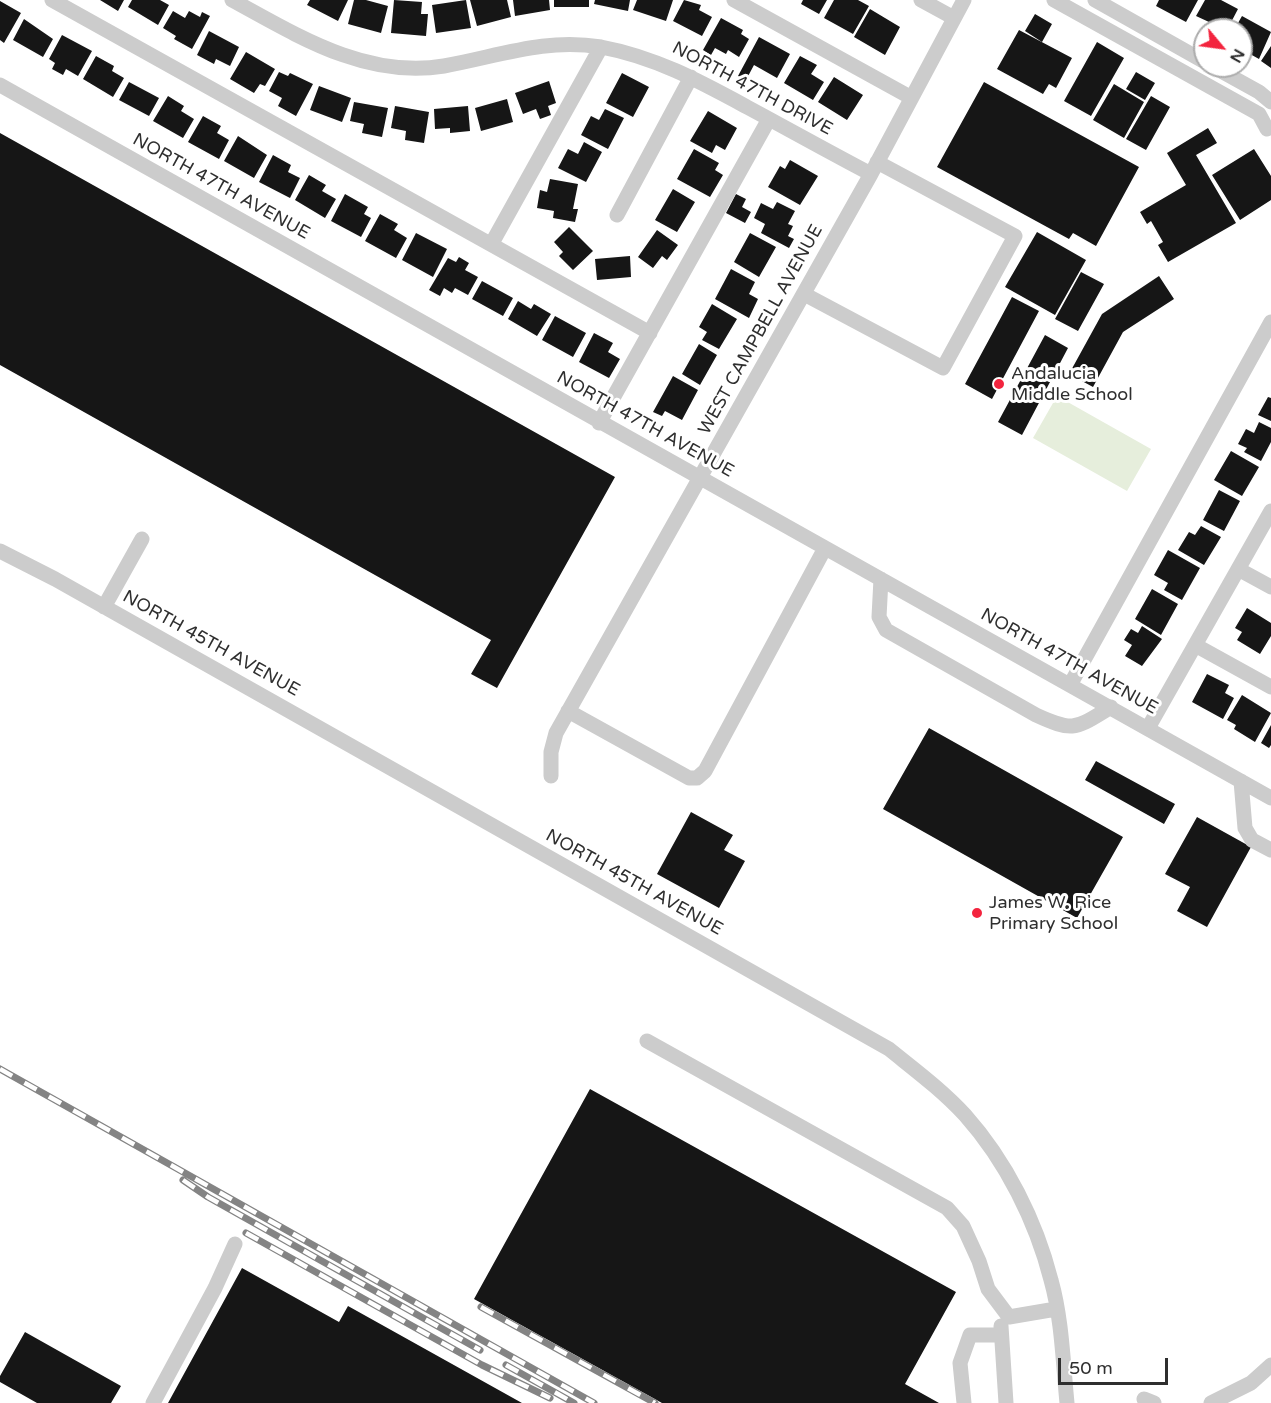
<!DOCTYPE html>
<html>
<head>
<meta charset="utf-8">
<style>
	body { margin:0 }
	#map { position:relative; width:1271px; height:1403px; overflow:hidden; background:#fff; font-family:"Varela Round",sans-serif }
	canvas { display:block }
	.north { position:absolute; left:1193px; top:18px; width:60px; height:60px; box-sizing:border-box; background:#fff; border:2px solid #acacac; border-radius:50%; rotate:119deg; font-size:16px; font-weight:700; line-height:24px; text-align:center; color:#2f2f2f }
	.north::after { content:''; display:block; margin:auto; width:21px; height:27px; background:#f3243e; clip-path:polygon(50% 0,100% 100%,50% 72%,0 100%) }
	.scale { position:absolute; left:1058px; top:1358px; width:110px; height:27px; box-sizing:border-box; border:3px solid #2f2f2f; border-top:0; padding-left:8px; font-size:18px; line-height:21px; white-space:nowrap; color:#2f2f2f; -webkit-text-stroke:4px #fff; paint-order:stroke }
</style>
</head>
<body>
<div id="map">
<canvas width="1271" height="1403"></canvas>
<div class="north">N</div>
<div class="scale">50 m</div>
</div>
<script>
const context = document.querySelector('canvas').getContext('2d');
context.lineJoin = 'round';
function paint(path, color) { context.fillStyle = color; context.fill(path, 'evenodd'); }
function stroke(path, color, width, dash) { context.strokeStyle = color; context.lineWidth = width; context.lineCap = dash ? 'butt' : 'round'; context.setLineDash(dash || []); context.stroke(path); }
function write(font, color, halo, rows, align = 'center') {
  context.font = font + ' "Varela Round",sans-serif'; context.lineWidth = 6; context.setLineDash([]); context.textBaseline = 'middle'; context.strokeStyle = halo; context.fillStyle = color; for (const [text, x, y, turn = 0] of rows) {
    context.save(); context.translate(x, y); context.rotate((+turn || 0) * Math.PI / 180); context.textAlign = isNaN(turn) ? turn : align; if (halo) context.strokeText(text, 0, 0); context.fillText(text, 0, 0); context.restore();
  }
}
const green = new Path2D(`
	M1057 396 1151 449 1127 491 1033 438Z`);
const building = new Path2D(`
	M100 0H124L118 11Z
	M132 0H160L169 5 158 25 128 7Z
	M310 0H348L338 21 307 5Z
	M354 0H366L388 6 381 33 348 24Z
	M394 0 422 2 421 14H428L426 36 391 33Z
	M466 0 471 28 436 33 432 5Z
	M470 0H507L511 17 477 26Z
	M513 0H549L550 10 515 16Z
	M554 0H589V7H554Z
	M595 0H630L628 11 594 4Z
	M637 0H673L666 21 633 10Z
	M684 0 701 5 699 10 712 17 702 36 673 21Z
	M803 0H827L819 14 801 4Z
	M834 0H858L869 6 853 34 824 18Z
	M1159 0H1198L1186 22 1156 6Z
	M1205 0H1221L1238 9 1227 30H1204L1209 22 1196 16Z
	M0 1 21 13 4 43 0 40Z
	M870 9 900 27 885 55 854 37Z
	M173 11 185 18 189 11 200 17 202 12 210 16 192 49 174 39 176 36 163 28Z
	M1035 14 1052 24 1042 42 1025 31Z
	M1242 16 1271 32 1259 59 1241 49V30H1234Z
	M721 18 743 30 741 34 749 39 739 57 728 50 726 54 715 48 711 55 703 50Z
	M24 19 53 39 43 57 13 40Z
	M1019 30 1072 58 1056 88 1049 84 1043 94 997 69Z
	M209 31 239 47 230 66 216 59 214 64 197 55Z
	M62 35 92 51 78 76 66 69 63 75 52 69 55 63 49 59Z
	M759 37 790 54 777 78 754 65 746 80 738 76Z
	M1097 42 1124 58 1091 116 1064 101Z
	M1271 46V68L1261 61Z
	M246 52 275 69 265 86 260 84 254 93 230 79Z
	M96 56 114 66 112 71 124 78 113 97 83 79Z
	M800 56 817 65 811 74 824 82 813 100 784 83Z
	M279 72 288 76 290 73 313 84 296 116 278 106 282 98 269 91Z
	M1136 72 1155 83 1145 100 1126 89Z
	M622 73 649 87 633 117 606 103Z
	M834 77 863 95 847 120 818 102Z
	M549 81 556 103 548 106 551 115 540 119 536 109 523 114 515 93Z
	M129 82 159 98 149 116 119 100Z
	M984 82 1139 167 1096 246 1073 233 1069 239 937 167Z
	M1114 84 1144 102 1124 138 1093 120Z
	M319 86 351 98 342 122 310 110Z
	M168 96 184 106 181 111 194 119 183 138 153 121Z
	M1151 96 1170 107 1146 150 1126 139Z
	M507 99 513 122 481 131 475 108Z
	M354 102 388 108 382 137 362 133 364 124 350 121Z
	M395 106 429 112 424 143 405 140 406 131 391 128Z
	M468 106 470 131 450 133V128L435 129 434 109Z
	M605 109 624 118 608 149 581 135 591 116 599 120Z
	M708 111 737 128 725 150 716 145 712 153 690 141Z
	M203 116 221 126 217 133 229 140 219 159 188 142Z
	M1208 128 1217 143 1196 155 1236 223 1168 262 1158 245 1163 242 1151 221 1147 224 1140 212 1186 185 1167 153Z
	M0 133 615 477 497 688 471 674 491 640 0 365Z
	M238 136 267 155 254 178 224 161Z
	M584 142 602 152 586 182 558 168 568 149 578 154Z
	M694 149 719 163 715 170 723 175 710 197 677 179Z
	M1254 149 1271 176V200L1240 220 1212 175Z
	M273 155 291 165 288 172 300 178 290 198 259 182Z
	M790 160 818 176 800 205 768 187 780 166 785 169Z
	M309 175 326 185 322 191 336 199 325 218 295 200Z
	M550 179 578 184 573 209H578L575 222 553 218 554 211 537 208 540 190 547 192Z
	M673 189 695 202 677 232 655 220Z
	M345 194 368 207 364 214 371 218 361 237 331 221Z
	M736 194 746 199 742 207 751 212 745 223 726 213Z
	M777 202 795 211 788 224 793 226 788 236 794 239 789 248 761 233 765 224 754 218 761 203 773 209Z
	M380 214 398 224 394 230 407 238 396 258 365 241Z
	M569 227 593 251 573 270 559 256 563 252 554 242Z
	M657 230 678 245 667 260 662 256 653 268 638 257Z
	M1037 232 1086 260 1055 315 1005 287Z
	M416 233 447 249 433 277 402 260Z
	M750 233 776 247 759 277 734 262Z
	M630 256 631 277 597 280 595 259Z
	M459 257 469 263 465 270 478 277 468 295 455 288 452 293 444 288 440 296 429 290 448 258 456 262Z
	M731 269 755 282 749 294 758 299 749 318 715 299Z
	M1081 272 1104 284 1078 331 1055 319Z
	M1159 276 1174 299 1123 332 1093 387 1069 374 1102 314Z
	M482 281 513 298 503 316 472 299Z
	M1012 297 1039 311 992 399 965 384Z
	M518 301 531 309 534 304 551 314 537 336 508 319Z
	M712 304 737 319 719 349 702 340 707 332 699 327Z
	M555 316 586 333 573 357 542 340Z
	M594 333 613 343 608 352 620 359 609 378 579 362Z
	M1045 335 1068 348 1022 435 998 422Z
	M699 344 717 355 700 385 682 374Z
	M673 376 698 390 682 420 665 411 662 416 653 412Z
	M1268 397 1271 398V421L1258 415Z
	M1259 422 1271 428V442L1261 461 1244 452 1247 448 1238 444 1246 429 1254 433Z
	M1231 451 1259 467 1242 496 1214 480Z
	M1219 490 1240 501 1224 531 1203 520Z
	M1201 526 1221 537 1204 565 1178 550 1189 532 1195 535Z
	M1168 550 1200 568 1182 600 1164 590 1168 583 1154 575Z
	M1152 589 1178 604 1161 635 1135 619Z
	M1247 608 1271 623V636L1260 654 1237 640 1242 632 1235 628Z
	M1142 626 1162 639 1142 666 1125 656 1132 645 1124 640 1131 629 1138 633Z
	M1207 674 1229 685 1225 693 1234 698 1223 719 1192 702Z
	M1242 695 1271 713 1255 742 1234 729 1236 725 1227 720Z
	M1271 725V745L1269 748 1261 743Z
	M929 728 1123 837 1077 918 883 809Z
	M1096 761 1175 804 1164 824 1085 780Z
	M691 812 733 835 724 850 745 861 719 908 657 874Z
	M1197 817 1251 847 1207 927 1177 911 1190 887 1165 874Z
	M590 1089 956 1292 905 1384 939 1403H662L474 1299Z
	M242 1268 339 1322 348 1306 522 1403H168Z
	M25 1332 121 1386 111 1403H37L0 1382V1376Z`);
const minor = new Path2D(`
	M52 0 650 333
	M232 0C298 36 366 79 444 66 500 56 544 38 601 47 655 57 699 81 747 107 788 129 829 152 871 174
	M734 0 910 97
	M921 0 954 18
	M1054 0 1259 114 1267 129
	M1095 0 1205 62
	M1212 66 1259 92 1271 102
	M0 85 1271 798
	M617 215 691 77
	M492 243 601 47
	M804 294 943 368 1015 236 877 162
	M599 423 769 119
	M0 551 55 579 889 1049C915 1070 942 1090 965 1115 1006 1161 1036 1221 1051 1280 1062 1319 1063 1363 1067 1403
	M1238 569 1271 587
	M881 579 879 617 886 630 1036 715C1075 733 1076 728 1111 707
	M104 607 142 539
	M1195 645 1271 687
	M1070 685 1271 322
	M568 711 689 778H697L705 771 825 548
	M1148 728 1271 511
	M551 776V752L556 733 871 174 964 0
	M1241 781 1245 828 1252 840 1271 850
	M647 1041 947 1208 963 1226 979 1261 988 1289 1009 1317 1056 1309
	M1001 1326 1006 1403
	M1144 1399 1154 1403
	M153 1403 215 1288 235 1244
	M964 1403 960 1363 970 1335H1001
	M1211 1403 1251 1383 1271 1365`);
const rail = new Path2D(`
	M0 1069 594 1403
	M183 1180 208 1197 480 1350
	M246 1233 482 1365 550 1398
	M481 1307 655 1403
	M506 1365 574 1403`);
const markers = [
	[999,384,6,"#f3243e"],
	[977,913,6,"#f3243e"]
];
const streetNames = [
	["NORTH 47TH DRIVE",752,89,28],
	["NORTH 47TH AVENUE",221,187,29],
	["WEST CAMPBELL AVENUE",761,330,-61],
	["NORTH 47TH AVENUE",645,425,29],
	["NORTH 45TH AVENUE",211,644,29],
	["NORTH 47TH AVENUE",1069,662,29],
	["NORTH 45TH AVENUE",634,883,29]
];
const poiNames = [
	["Andalucia",1011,374],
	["Middle School",1011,395],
	["James W. Rice",989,903],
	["Primary School",989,924]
];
paint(green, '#e6eedc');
paint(building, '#161616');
stroke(minor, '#ccc', 15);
stroke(rail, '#848484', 7);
stroke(rail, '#fff', 4.5, [14]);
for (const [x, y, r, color] of markers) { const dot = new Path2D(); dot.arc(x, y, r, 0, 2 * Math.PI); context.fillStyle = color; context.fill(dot); stroke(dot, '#fff', 2); }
write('18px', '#2f2f2f', '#fff', streetNames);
write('18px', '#2f2f2f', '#fff', poiNames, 'left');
</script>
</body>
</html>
